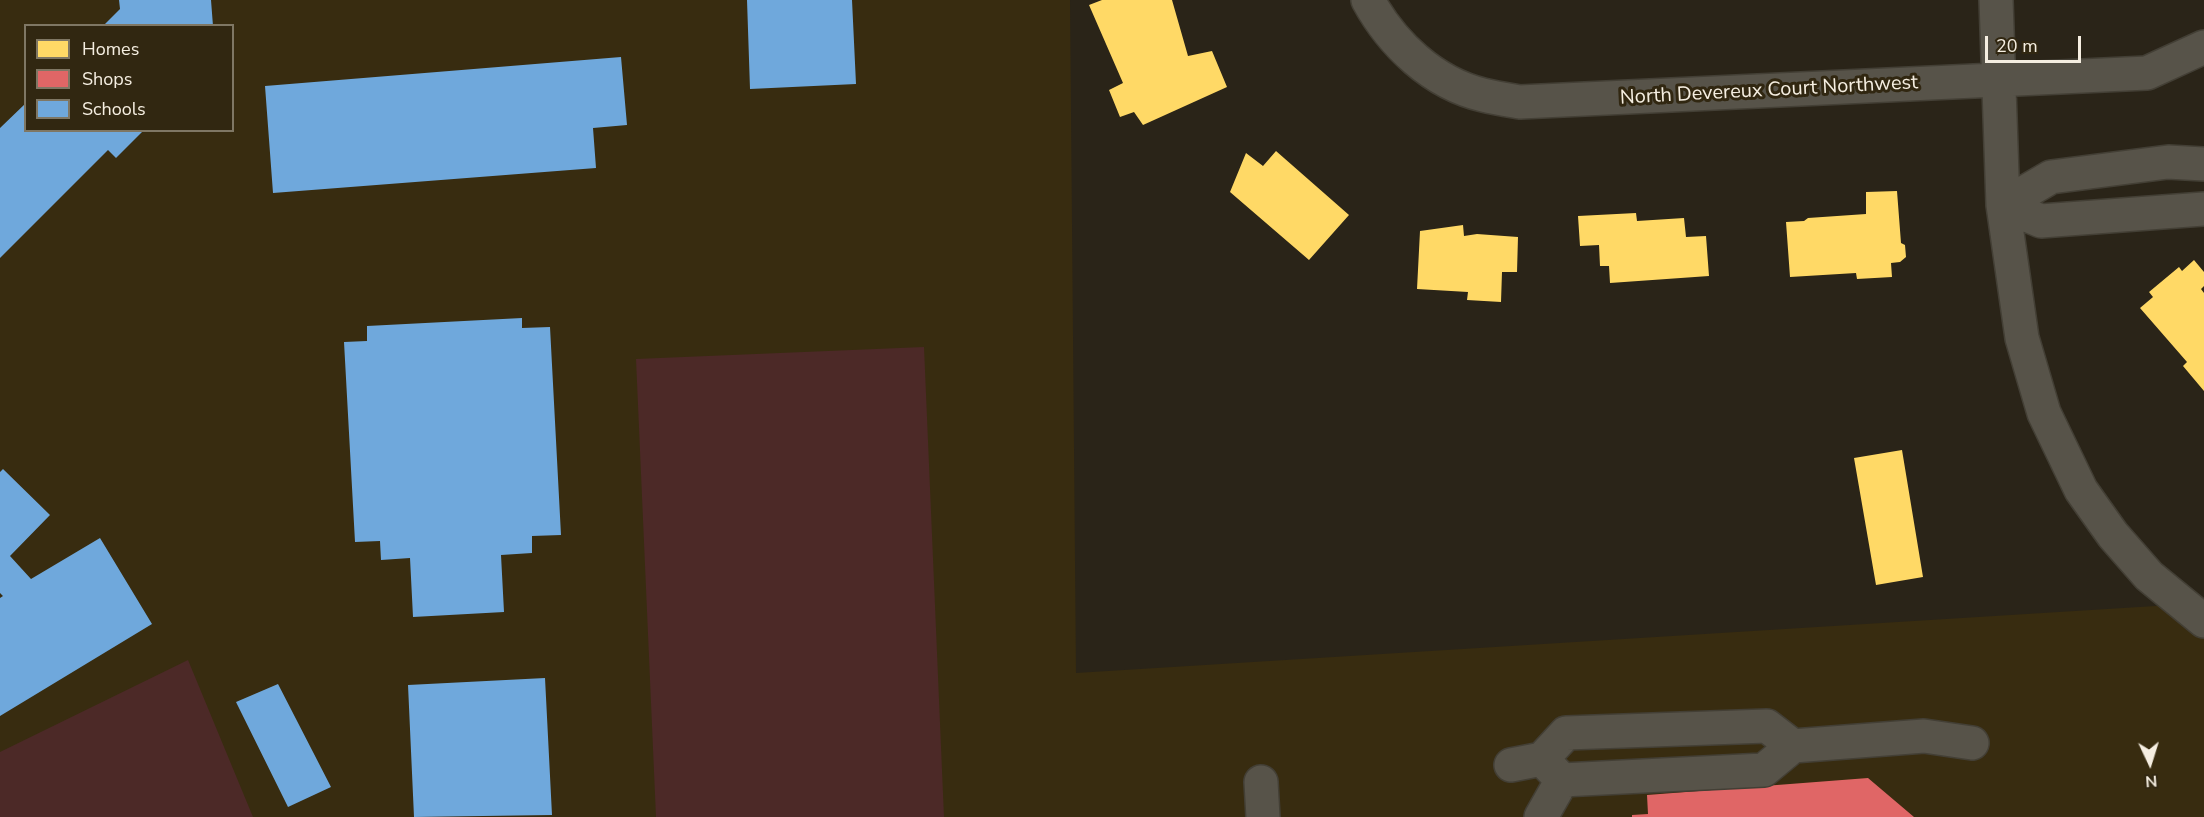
<!DOCTYPE html>
<html>
<head>
<meta charset="utf-8">
<style>
	body { margin:0 }
	#map { position:relative; width:2204px; height:817px; overflow:hidden; background:#2a2418; font-family:"Nunito Sans",sans-serif }
	canvas { display:block }
	.legend { position:absolute; left:24px; top:24px; width:210px; height:108px; box-sizing:border-box; background:#312711; border:2px solid #7f7764; margin:0; padding:8px 10px; list-style:none; font-size:18px; color:#f5eee1 }
	.legend li { display:flex; align-items:center; gap:12px; height:30px }
	.legend b { width:30px; border:2px solid #7f7764 }
	.north { position:absolute; left:2120px; top:733px; width:60px; height:60px; -webkit-text-stroke:4px #312711; paint-order:stroke; rotate:176deg; font-size:16px; font-weight:700; line-height:24px; text-align:center; color:#f5eee1 }
	.north::after { content:''; display:block; margin:auto; width:21px; height:27px; background:#f5eee1; clip-path:polygon(50% 0,100% 100%,50% 72%,0 100%) }
	.scale { position:absolute; left:1985px; top:36px; width:96px; height:27px; box-sizing:border-box; border:3px solid #f5eee1; border-top:0; padding-left:8px; font-size:18px; line-height:21px; white-space:nowrap; color:#f5eee1; -webkit-text-stroke:4px #312711; paint-order:stroke }
</style>
</head>
<body>
<div id="map">
<canvas width="2204" height="817"></canvas>
<ul class="legend">
<li><b style="height:16px;background:#ffd966"></b>Homes</li>
<li><b style="height:16px;background:#e06666"></b>Shops</li>
<li><b style="height:16px;background:#6fa8dc"></b>Schools</li>
</ul>
<div class="north">N</div>
<div class="scale">20 m</div>
</div>
<script>
const context = document.querySelector('canvas').getContext('2d');
context.lineJoin = 'round';
function paint(path, color) { context.fillStyle = color; context.fill(path, 'evenodd'); }
function stroke(path, color, width, dash) { context.strokeStyle = color; context.lineWidth = width; context.lineCap = dash ? 'butt' : 'round'; context.setLineDash(dash || []); context.stroke(path); }
function write(font, color, halo, rows, align = 'center') {
  context.font = font + ' "Nunito Sans",sans-serif'; context.lineWidth = 6; context.setLineDash([]); context.textBaseline = 'middle'; context.strokeStyle = halo; context.fillStyle = color; for (const [text, x, y, turn = 0] of rows) {
    context.save(); context.translate(x, y); context.rotate((+turn || 0) * Math.PI / 180); context.textAlign = isNaN(turn) ? turn : align; if (halo) context.strokeText(text, 0, 0); context.fillText(text, 0, 0); context.restore();
  }
}
const built = new Path2D(`
	M0 0H1070L1076 673 2204 603V817H0ZM26 26H232V130H26Z`);
const green = new Path2D(`
	M924 347 944 817H656L636 359Z
	M188 660 253 817H0V752Z`);
const homes = new Path2D(`
	M1102 0H1172L1188 56 1212 51 1227 87 1143 125 1134 112 1120 117 1109 90 1123 83 1089 5Z
	M1276 151 1349 215 1309 260 1230 192 1246 153 1263 166Z
	M1897 191 1901 243 1905 245 1906 257 1900 262 1891 263 1892 277 1857 279 1856 273 1790 277 1786 222 1804 221 1808 218 1866 214V192Z
	M1636 213 1637 221 1684 218 1686 237 1706 236 1709 276 1610 283 1609 266H1600L1599 245 1580 246 1578 216Z
	M1463 225 1464 236 1477 234 1518 237 1517 272H1502L1501 302 1467 300 1468 292 1417 289 1420 231Z
	M2194 260 2204 272V286L2201 289 2204 293V391L2183 366 2187 362 2140 308 2153 297 2149 292 2179 267 2182 271Z
	M1902 450 1923 577 1876 585 1854 458Z`);
const shops = new Path2D(`
	M1868 778 1914 817H1632V815L1648 814 1647 795Z`);
const schools = new Path2D(`
	M119 0H211L213 26H103L120 9Z
	M747 0H852L856 84 750 89Z
	M621 57 627 125 593 128 596 168 273 193 265 86Z
	M26 103V130H144L116 158 108 150 0 258V128Z
	M522 318V328L550 327 561 535 532 536V553L501 555 504 612 413 617 410 558 381 560 380 541 355 542 344 342 367 341V326Z
	M3 469 50 515 10 556 31 579 100 538 152 624 0 716V598L3 596 0 593V472Z
	M545 678 552 815 414 817 408 685Z
	M278 684 331 787 288 807 236 702Z`);
const minor = new Path2D(`
	M1368 0C1392 44 1433 83 1483 95 1495 98 1508 100 1520 102L2147 73 2204 47
	M1996 0 2003 205 2022 338 2044 413 2081 490 2113 535 2149 576 2204 621
	M2003 205 2051 177 2168 162 2204 164
	M2003 205 2041 221 2204 209
	M1542 759 1562 780 1764 770 1793 746 1924 736 1972 743
	M1511 765 1542 759 1566 733 1767 726 1793 746
	M1261 782 1263 817
	M1541 817 1562 780`);
const streetNames = [
	["North Devereux Court Northwest",1769,91,-3]
];
paint(built, '#382c10');
paint(green, '#4c2927');
paint(homes, '#ffd966');
paint(shops, '#e06666');
paint(schools, '#6fa8dc');
stroke(minor, '#433f35', 36);
stroke(minor, '#575349', 33);
write('20px', '#f5eee1', '#312711', streetNames);
</script>
</body>
</html>
